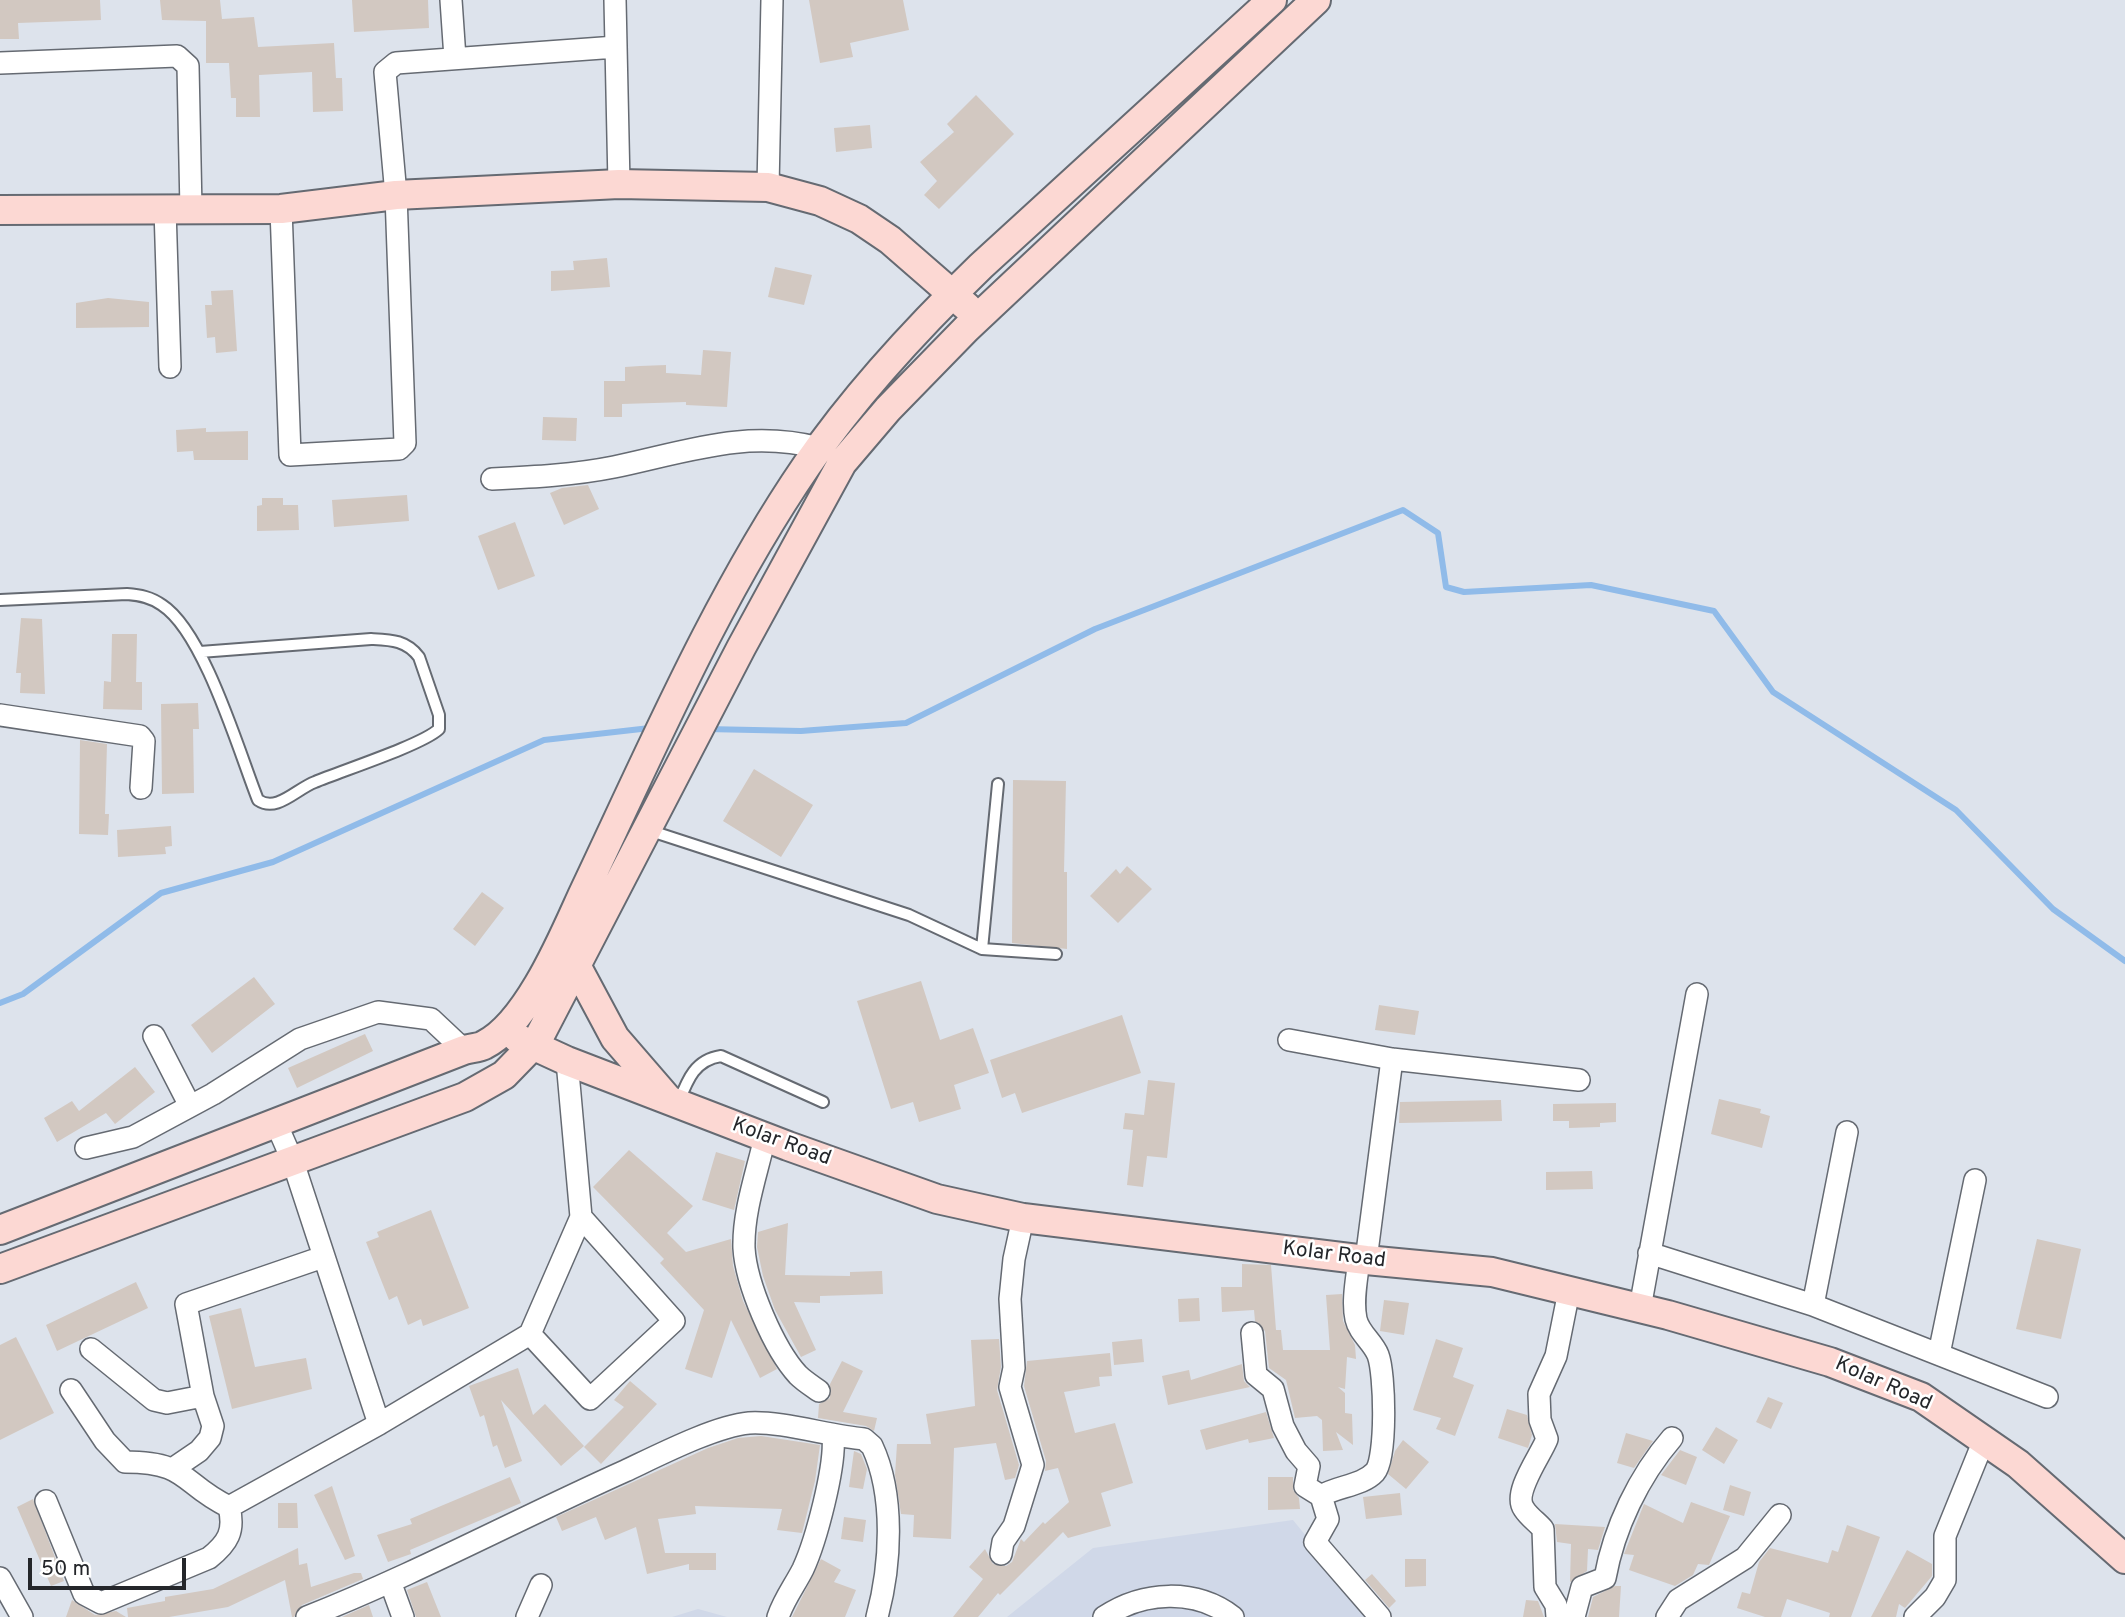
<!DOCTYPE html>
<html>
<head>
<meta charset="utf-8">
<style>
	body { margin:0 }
	#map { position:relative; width:2125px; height:1617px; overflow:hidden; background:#dde3ec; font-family:Overpass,sans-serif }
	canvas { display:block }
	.scale { position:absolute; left:28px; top:1558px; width:158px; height:32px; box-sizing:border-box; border:4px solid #24262a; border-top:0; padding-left:9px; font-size:21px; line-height:24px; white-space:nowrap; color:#24262a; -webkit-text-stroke:5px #fff; paint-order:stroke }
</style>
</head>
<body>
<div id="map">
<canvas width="2125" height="1617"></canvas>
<div class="scale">50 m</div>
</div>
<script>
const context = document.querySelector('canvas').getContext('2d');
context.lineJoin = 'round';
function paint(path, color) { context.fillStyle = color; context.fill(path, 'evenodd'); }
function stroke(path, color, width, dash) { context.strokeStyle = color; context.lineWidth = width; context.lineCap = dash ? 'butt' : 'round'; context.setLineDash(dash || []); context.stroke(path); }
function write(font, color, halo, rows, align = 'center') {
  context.font = font + ' Overpass,sans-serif'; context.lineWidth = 5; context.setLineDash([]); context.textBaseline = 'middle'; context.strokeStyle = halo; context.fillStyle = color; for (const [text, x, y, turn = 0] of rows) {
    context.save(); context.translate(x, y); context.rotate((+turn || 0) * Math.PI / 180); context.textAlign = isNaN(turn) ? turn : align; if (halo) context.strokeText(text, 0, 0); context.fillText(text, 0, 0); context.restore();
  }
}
const built = new Path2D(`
	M1293 1520 1371 1616 1381 1617H1007L1093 1548Z
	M698 1609 727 1617H672Z`);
const stream = new Path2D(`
	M706 729 801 731 906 723 1095 629 1403 510 1438 533 1446 587 1464 592 1591 585 1714 611 1773 692 1956 810 2053 909 2125 961
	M0 1003 23 994 161 893 273 862 544 740 650 728`);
const building = new Path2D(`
	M0 0H100L101 20 18 23 19 39H0Z
	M160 0H220L222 19 254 17 258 47 334 43 336 78H342L343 111 313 112 312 72 259 75 260 117H236V98H231L229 63H206V21L162 20Z
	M352 0H428L429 28 354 32Z
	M809 0H903L909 30 850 43 853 57 820 63Z
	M976 95 1014 134 939 209 924 195 937 181 920 162 954 132 947 124Z
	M870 125 872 148 836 152 834 128Z
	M607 258 610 287 551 291V271L574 270 573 261Z
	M775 267 812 275 804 305 768 297Z
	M233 290 237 351 216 353 215 337 207 338 205 305H212L211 291Z
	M108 298 149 302V327L76 328V303Z
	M703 350 731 352 727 407 686 405V402L622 404V417H604V381H625V367L640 366 666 365V373L701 375Z
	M543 417 577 418 576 441 542 440Z
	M206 428V432L248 431V460H194L193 451 177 452 176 430Z
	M588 485 599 509 564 525 550 493 562 488Z
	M407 495 409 521 334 527 332 500Z
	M262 498H283V505H298L299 530 257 531V506L262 505Z
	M515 522 535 576 498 590 478 536Z
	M21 618 42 619 45 694 20 693 21 673H16Z
	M112 634H137L136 682H142V710L103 709 104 681 111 682Z
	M198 703 199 729H193L194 793 162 794 161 704Z
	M80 740 107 744 105 814H109L108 835 79 834Z
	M754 769 813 805 781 857 723 821Z
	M1013 780 1066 781 1064 872H1067V949L1012 943Z
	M171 826 172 846 165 847 166 854 118 857 117 830Z
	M1127 866 1152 889 1118 923 1090 896 1116 869 1120 874Z
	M482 892 504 908 475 946 453 929Z
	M254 977 275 1004 212 1053 191 1025Z
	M921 981 940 1040 973 1028 989 1073 954 1085 961 1109 919 1122 913 1102 891 1109 857 1001Z
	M1379 1005 1419 1011 1415 1035 1375 1030Z
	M1122 1015 1141 1073 1022 1113 1015 1093 1002 1098 990 1060Z
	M365 1034 373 1051 297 1088 288 1068Z
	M135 1067 155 1092 115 1124 106 1113 57 1142 44 1118 72 1101 79 1111Z
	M1148 1080 1175 1083 1167 1158 1147 1156 1143 1187 1127 1185 1133 1130 1123 1129 1125 1113 1144 1115Z
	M1719 1099 1761 1109 1760 1113 1770 1116 1762 1148 1711 1134Z
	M1501 1100 1502 1121 1399 1123 1400 1102Z
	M1616 1103V1122L1600 1123V1127L1569 1128V1121H1553V1104Z
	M629 1150 693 1206 667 1233 686 1252 731 1239 733 1266 743 1301 777 1369 760 1378 731 1320 712 1378 685 1369 704 1310 660 1263 664 1259 593 1187Z
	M716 1152 745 1161 734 1210 702 1200Z
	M1592 1171 1593 1189 1546 1190V1172Z
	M431 1210 469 1308 423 1326 421 1319 408 1325 397 1296 389 1300 366 1242 379 1237 377 1232Z
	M788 1223 785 1275 850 1276V1272L882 1271 883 1294 820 1296V1303L794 1302 816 1350 801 1357 775 1310 763 1276 757 1247 758 1232Z
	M2037 1239 2081 1249 2061 1339 2016 1329Z
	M1242 1264 1271 1265 1276 1330H1281L1283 1350H1330L1326 1295 1342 1294 1343 1321 1355 1345 1356 1359 1347 1357 1345 1389 1338 1387 1345 1393V1413L1352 1414 1353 1445 1336 1432 1343 1450 1323 1451 1322 1420 1317 1416 1295 1418 1286 1380 1269 1368 1265 1331 1255 1321 1254 1310 1222 1312 1221 1287H1242Z
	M136 1282 148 1308 57 1351 46 1325Z
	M1199 1298 1200 1321 1179 1322 1178 1299Z
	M1384 1300 1409 1303 1404 1335 1380 1331Z
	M241 1308 255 1367 306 1358 312 1389 232 1409 209 1316Z
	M16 1337 54 1413 0 1440V1345Z
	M999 1339 1001 1367 997 1390 1019 1465 1015 1478 1005 1480 996 1443 954 1448 951 1539 913 1537 914 1515 901 1514 895 1475 897 1444H931L926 1414 975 1406 971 1340Z
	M1142 1339 1144 1362 1114 1365 1112 1342Z
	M1436 1339 1463 1348 1453 1377 1474 1385 1455 1436 1436 1429 1441 1418 1413 1410Z
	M1110 1353 1112 1376 1099 1377 1100 1386 1064 1392 1075 1433 1115 1423 1133 1483 1101 1493 1111 1526 1068 1538 1063 1532 1000 1595 998 1593 978 1617H953L983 1579 969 1567 985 1549 993 1564 1006 1566 1012 1562 1021 1539 1024 1542 1043 1522 1045 1524 1069 1502 1058 1468 1045 1471 1046 1461 1024 1386 1027 1361Z
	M842 1361 863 1371 843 1412 877 1418 874 1431 866 1426 818 1418 819 1404 830 1398V1384Z
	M1242 1364 1244 1381 1250 1387 1168 1405 1162 1376 1189 1370 1191 1380Z
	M518 1368 533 1415 545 1404 584 1446 561 1466 501 1400 522 1461 505 1468 497 1445 493 1447 484 1415 480 1417 469 1386Z
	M630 1381 657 1404 601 1464 584 1447 624 1407 614 1400Z
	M1768 1397 1783 1403 1771 1429 1756 1422Z
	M1507 1409 1527 1415 1532 1435 1528 1448 1498 1438Z
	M1266 1412 1274 1438 1249 1443 1248 1439 1206 1450 1200 1430Z
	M1716 1427 1738 1440 1724 1464 1702 1450Z
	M1626 1433 1653 1441 1634 1468 1617 1463Z
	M761 1436 820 1445 815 1481 802 1533 777 1530 782 1509 695 1506 696 1514 658 1519 665 1553H716V1570H689V1564L647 1574 636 1527 605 1540 596 1517 562 1531 556 1517 708 1448 738 1438Z
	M1403 1440 1429 1462 1406 1489 1388 1474 1395 1451Z
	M1680 1450 1697 1457 1686 1485 1661 1475Z
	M854 1451 861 1454 867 1469 863 1489 849 1487Z
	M510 1477 521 1503 410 1550 411 1554 388 1562 377 1535 412 1524 410 1519Z
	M1268 1477H1293V1490L1299 1498 1300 1509 1268 1510Z
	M1730 1485 1751 1492 1744 1516 1723 1510Z
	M332 1486 355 1556 345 1560 314 1495Z
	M1400 1493 1402 1515 1366 1519 1363 1497Z
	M33 1499 64 1581 51 1586 17 1507Z
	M1691 1502 1730 1516 1709 1565 1698 1564 1693 1575 1675 1586 1629 1570 1634 1555 1624 1554 1644 1504 1683 1523Z
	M278 1503H297L298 1528H278Z
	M844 1517 866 1520 863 1542 841 1539Z
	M1555 1524 1605 1527 1598 1550 1588 1549 1587 1571 1570 1582 1571 1544 1557 1542Z
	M1847 1525 1880 1537 1851 1617H1829L1830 1613 1787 1599 1781 1617H1765L1737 1608 1742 1592 1750 1594 1759 1562 1770 1548 1828 1563 1832 1550 1838 1552Z
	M298 1548 299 1565 307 1563 311 1587 354 1573H361L363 1579 302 1605 294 1617H292L285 1580 228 1607 169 1617H128L127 1608 165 1601V1597L213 1589Z
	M1907 1550 1932 1564V1576L1905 1608 1899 1604 1896 1617H1871Z
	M821 1559 841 1570 834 1582 856 1590 845 1617H792Z
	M1405 1559H1426V1586L1405 1587Z
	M1372 1574 1396 1601 1389 1608 1365 1580Z
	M427 1582 441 1617H416L407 1590Z
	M1615 1586H1621L1619 1617H1588L1593 1597Z
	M72 1600 95 1615 116 1611 126 1617H66Z
	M1526 1600 1538 1601 1544 1617H1523Z
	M369 1605 373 1617H342L353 1612Z`);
const lane = new Path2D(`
	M0 600 127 594C140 595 151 597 162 605 204 632 239 752 258 800 277 813 296 789 315 782 341 771 422 745 439 729V715L419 657C406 640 391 640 371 639L200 652
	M648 830 909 915 982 949 1056 954
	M982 949 998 784
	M678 1104C687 1081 694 1060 721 1056L823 1102`);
const street = new Path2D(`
	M451 0 455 58
	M615 0 619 184
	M0 63 177 56 188 66 191 210
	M768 187 772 0
	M165 209 170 367
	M281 209 290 455 399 449 405 443 396 195 385 72 396 63 616 47
	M492 479C534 477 574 475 614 467 686 452 746 429 819 448
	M0 715 140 736 144 741 141 788
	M154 1036 190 1106
	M1289 1040 1392 1059 1579 1080
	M276 1123 293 1162 379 1424
	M765 1137C757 1173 743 1211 744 1248 746 1284 774 1349 798 1375 804 1381 812 1386 819 1391
	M86 1148 133 1137 213 1094 300 1039 378 1012 431 1019 464 1050
	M1649 1253 1813 1305 2047 1397
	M1359 1259C1357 1278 1352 1301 1356 1319 1359 1333 1373 1342 1378 1355 1385 1373 1387 1458 1375 1472 1362 1486 1337 1486 1321 1496L1328 1519 1315 1542 1380 1617
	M1366 1260 1392 1059
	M1813 1305 1847 1132
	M1640 1308 1697 994
	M1252 1333 1256 1375 1273 1389 1283 1426 1296 1451 1309 1466 1305 1486 1321 1496
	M530 1334 590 1399 674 1321 581 1217
	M91 1349 154 1400 167 1403 203 1396
	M1939 1354 1975 1180
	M71 1390 105 1441 125 1462C189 1462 180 1483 229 1507L379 1424 530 1334 581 1217 567 1061
	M174 1468 199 1451 210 1438 213 1426 203 1396 186 1304 323 1257
	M46 1501 84 1594 101 1603 209 1558C228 1543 235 1531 229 1507
	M1001 1554 1003 1542 1014 1526 1033 1465 1010 1387 1014 1368 1010 1299 1014 1259 1023 1218
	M0 1578 22 1617
	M391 1584 403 1617
	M307 1617C416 1574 518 1519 625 1471 657 1456 715 1426 749 1423 782 1421 829 1436 864 1439L872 1446C895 1495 891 1565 877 1617
	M527 1617 541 1585
	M778 1617C784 1599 795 1585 803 1569 816 1541 836 1466 833 1436
	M1104 1617C1143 1591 1195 1588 1233 1617
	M1557 1617 1556 1605 1545 1587 1543 1529C1537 1522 1529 1517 1524 1509 1512 1493 1541 1455 1547 1439L1540 1420 1539 1394 1556 1356 1569 1291
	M1574 1617 1582 1587 1605 1578C1614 1528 1639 1476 1672 1438
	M1667 1617 1678 1600 1745 1558 1780 1515
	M1915 1617 1935 1597 1945 1580V1536L1984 1440`);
const secondary = new Path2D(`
	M0 210 281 209 396 195 619 184 768 187 820 201 859 219 890 240 967 307
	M577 967 615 1038 666 1097
	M517 1038 567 1061 788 1146 937 1199 1023 1218 1366 1260 1492 1272 1668 1315 1830 1362 1921 1397 2018 1464 2125 1559
	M0 1230 464 1050C470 1048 479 1048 484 1045 527 1024 563 938 582 896 650 753 717 596 807 465 855 395 920 325 981 266L1272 0
	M0 1269 465 1097 504 1075 537 1041 741 648 842 463 888 409 967 328 1316 0`);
const streetNames = [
	["Kolar Road",781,1143,20],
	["Kolar Road",1334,1256,7],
	["Kolar Road",1883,1385,24]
];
paint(built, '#d0d8e8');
stroke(stream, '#90bbe9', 6);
paint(building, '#d2c8c1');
stroke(lane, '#656a72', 14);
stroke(street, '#656a72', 24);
stroke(secondary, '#656a72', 32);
stroke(lane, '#fff', 10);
stroke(street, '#fff', 21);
stroke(secondary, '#fcd8d3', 28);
write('21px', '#24262a', '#fff', streetNames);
</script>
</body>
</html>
